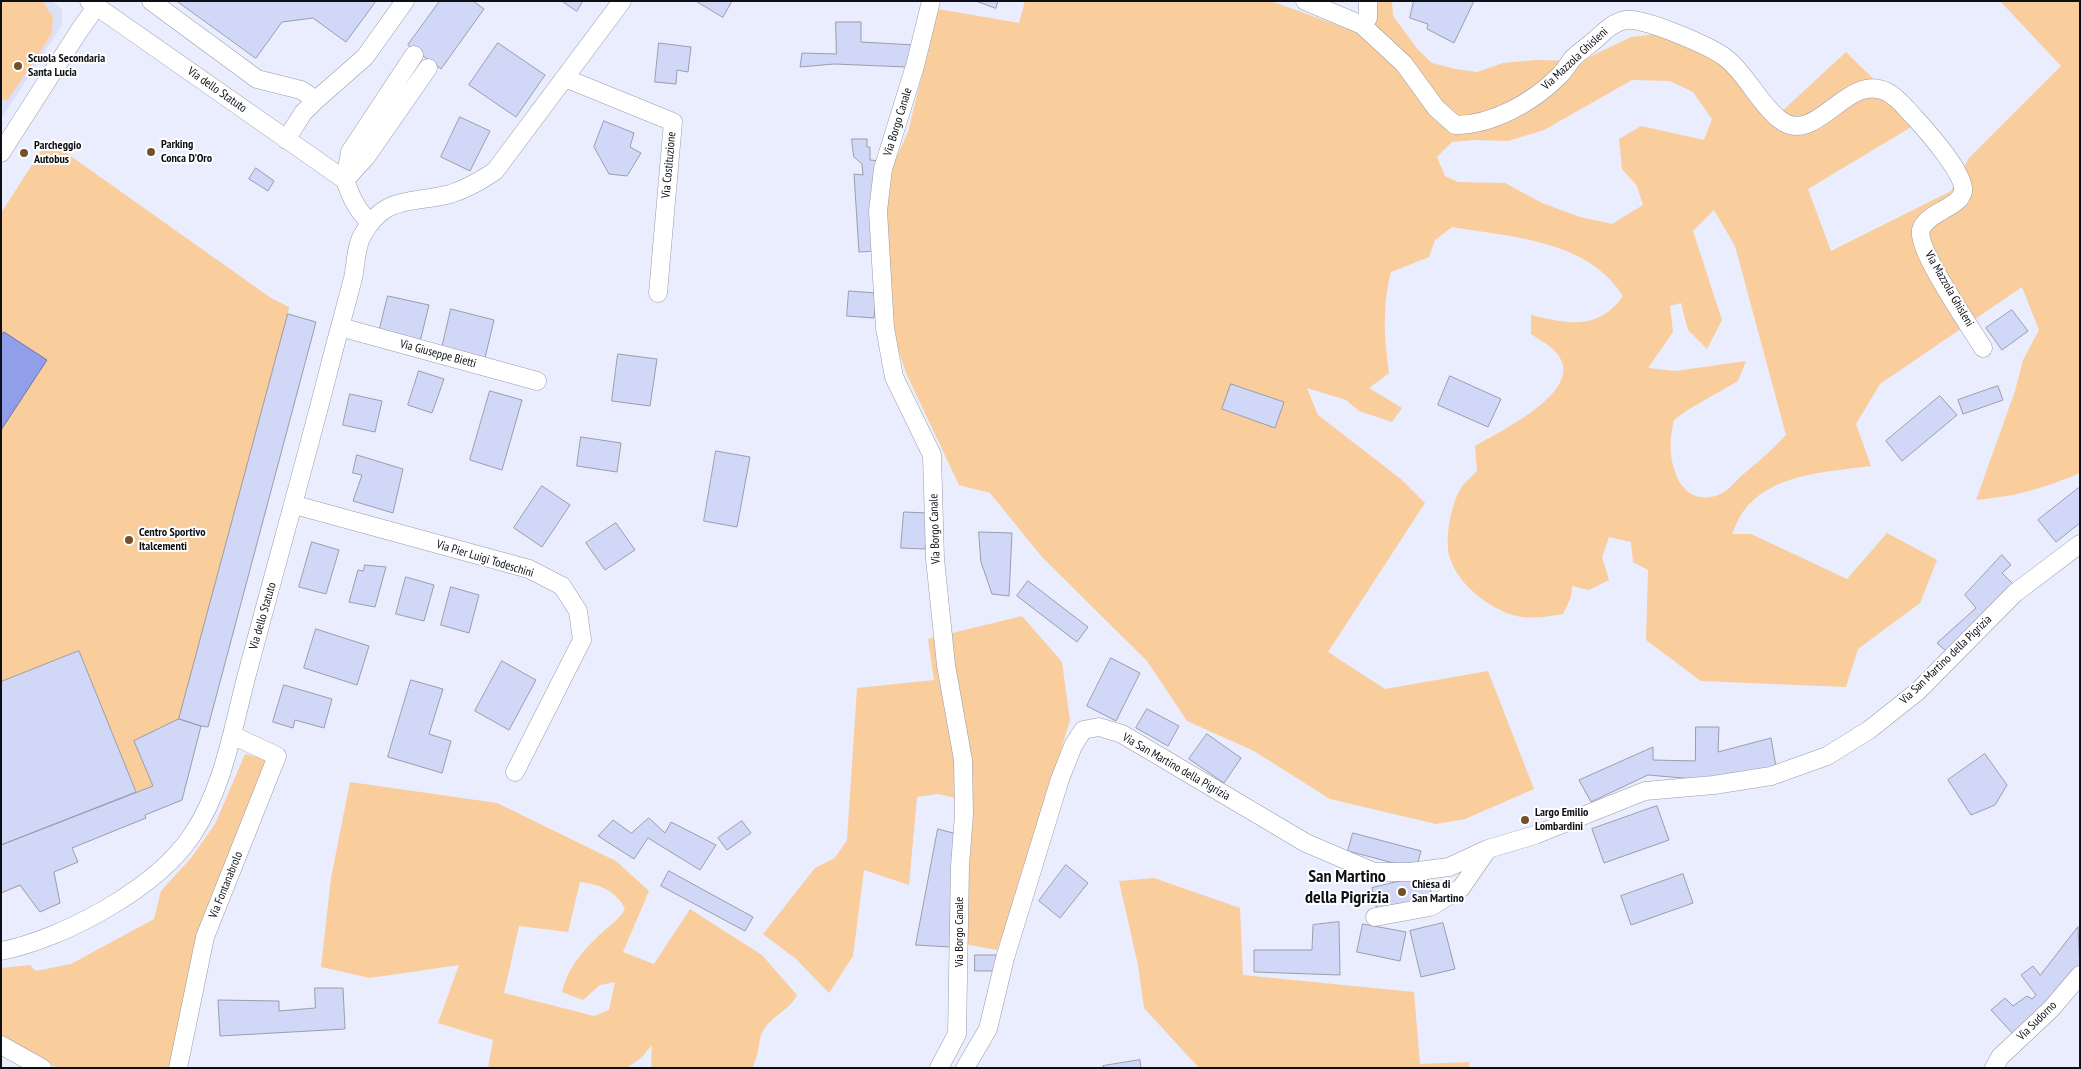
<!DOCTYPE html>
<html>
<head>
<meta charset="utf-8">
<style>
	body { margin:0 }
	#map { position:relative; width:2081px; height:1069px; overflow:hidden; background:#e9edfe; font-family:"PT Sans Narrow",sans-serif }
	canvas { display:block }
	.frame { position:absolute; inset:0; border:2px solid #0e0f14; pointer-events:none }
</style>
</head>
<body>
<div id="map">
<canvas width="2081" height="1069"></canvas>
<div class="frame"></div>
</div>
<script>
const context = document.querySelector('canvas').getContext('2d');
context.lineJoin = 'round';
function paint(path, color) { context.fillStyle = color; context.fill(path, 'evenodd'); }
function stroke(path, color, width, dash) { context.strokeStyle = color; context.lineWidth = width; context.lineCap = dash ? 'butt' : 'round'; context.setLineDash(dash || []); context.stroke(path); }
function write(font, color, halo, rows, align = 'center') {
  context.font = font + ' "PT Sans Narrow",sans-serif'; context.lineWidth = 4; context.setLineDash([]); context.textBaseline = 'middle'; context.strokeStyle = halo; context.fillStyle = color; for (const [text, x, y, turn = 0] of rows) {
    context.save(); context.translate(x, y); context.rotate((+turn || 0) * Math.PI / 180); context.textAlign = isNaN(turn) ? turn : align; if (halo) context.strokeText(text, 0, 0); context.fillText(text, 0, 0); context.restore();
  }
}
const built = new Path2D(`
	M1 1H52L62 9V25L1 119Z`);
const green = new Path2D(`
	M3 1H43L53 18 51 35 7 101 1 98V4Z
	M1025 1H1271L1362 34 1365 1H1392L1393 16 1419 51 1432 63 1455 69 1477 72 1503 63 1536 60 1581 61 1631 37 1666 33 1735 69 1780 113 1846 52 1918 123 1808 189 1831 251 1951 191 1969 158 2061 66 2000 1H2080V473C2042 489 2017 496 1976 500L2015 391 2023 360 2039 330 2022 287 1880 384 1856 424 1871 466C1827 472 1770 473 1742 513 1738 519 1735 527 1732 534H1751L1847 579 1887 533 1937 560 1920 603 1858 649 1846 687 1701 681 1646 640 1648 570 1633 562 1631 542 1609 537 1602 557 1609 580 1589 590 1572 586 1571 597 1563 614C1550 616 1531 620 1517 616 1491 610 1458 585 1450 558 1444 540 1451 504 1461 488 1465 482 1472 476 1477 471L1475 446C1497 433 1575 396 1562 362 1556 348 1543 342 1531 334V315C1568 324 1598 331 1623 296 1588 240 1512 237 1452 227L1435 240 1429 257 1391 272C1382 305 1384 339 1389 373L1369 388 1402 408 1392 422 1359 411 1346 400 1307 388 1318 415 1402 480 1425 503 1328 652 1385 689 1488 671 1534 789 1465 819 1436 824 1330 799 1254 751 1187 721 1147 661 1042 557 990 493 959 485 906 373 888 318 883 235 889 174 908 132 938 9 1019 23ZM1632 80 1670 81 1693 92 1712 119 1704 140 1641 126 1619 139 1622 169 1637 186 1643 205 1612 224 1580 217 1542 203 1505 183 1458 182 1445 176 1437 157 1452 142 1474 140 1508 141 1544 130ZM1714 210 1735 246 1786 435C1771 451 1757 463 1740 477 1736 481 1732 486 1727 490 1707 504 1686 498 1677 477 1669 458 1669 440 1674 420L1689 409 1738 381 1746 361 1675 371 1648 368 1673 332 1670 306 1681 303 1688 330 1707 349 1722 320 1693 231Z
	M48 140 271 298 289 307 288 314 316 322 208 727 201 726 182 800 145 815 146 818 72 848 78 862 54 872 60 903 40 912 20 886 1 893V845L136 792 79 651 1 682V430L47 360 4 332 1 336V213Z
	M1022 616 1062 662 1070 720 1016 899 997 950 964 944 969 801 938 794 917 797 909 885 864 870 853 956 829 993 796 959 763 934 815 868 835 858 847 840 857 688 934 680 928 639Z
	M245 754 264 759 266 765 174 1068H62L53 1066 1 1035V968L30 965 36 971 71 964 154 919 161 891 191 858 215 824Z
	M350 782 497 803 616 861 649 891 623 952 654 964 690 909 762 955 797 995C789 1011 772 1015 763 1031 758 1038 760 1055 752 1068H651L652 1045 641 1058 627 1068H488L493 1040 438 1023 459 965 370 978 321 967 331 878ZM580 882C599 884 617 891 625 909 620 918 614 922 606 929 587 946 568 966 562 992L583 1000 600 985 615 982 609 1010 594 1016 504 993 519 926 568 932Z
	M1154 878 1240 908 1243 975 1414 992 1420 1064 1469 1062V1068H1199L1144 1008 1138 965 1119 881Z`);
const water = new Path2D(`
	M4 332 47 360 1 430V336Z`);
const building = new Path2D(`
	M177 1H376L346 42 313 18 282 22 256 58Z
	M440 1H473L484 9 441 69 408 45Z
	M562 1H583L577 11Z
	M696 1H732L723 17Z
	M976 1H998L996 8Z
	M1414 1H1474L1454 43 1427 29 1428 24 1410 18Z
	M836 22H861V42L915 45 907 67 834 64 800 67 802 53 836 54Z
	M498 43 545 75 516 117 469 85Z
	M659 43 691 47 688 72 677 70 676 84 655 82Z
	M460 117 490 131 470 171 441 157Z
	M604 121 634 133 630 147 641 153 627 176 609 174 594 147Z
	M852 139H867V147H870V160L881 161 876 251 859 252 854 174 863 175 862 164 854 157Z
	M256 168 274 181 268 191 249 179Z
	M849 291 876 293 874 318 847 316Z
	M388 296 429 305 420 342 379 332Z
	M451 309 494 320 485 358 442 348Z
	M2012 310 2028 331 2002 350 1986 328Z
	M288 314 316 322 208 727 201 726 179 719Z
	M618 354 657 359 650 406 612 401Z
	M419 371 444 379 432 413 408 405Z
	M1450 376 1501 399 1488 427 1438 405Z
	M1231 384 1284 402 1275 428 1222 409Z
	M1998 386 2003 400 1963 414 1958 400Z
	M490 391 522 400 502 470 470 460Z
	M350 394 382 401 375 432 343 425Z
	M1940 396 1957 415 1902 461 1886 441Z
	M581 437 621 443 617 472 577 466Z
	M716 451 750 457 737 527 704 521Z
	M357 455 403 469 393 513 353 501 362 475 353 473Z
	M542 486 570 505 542 547 514 528Z
	M2080 487V523L2056 542 2038 520Z
	M904 512 928 513 925 549 901 548Z
	M616 523 635 550 605 570 586 543Z
	M979 532 1012 533 1009 596 992 594 981 562Z
	M312 542 339 550 326 594 299 587Z
	M2002 555 2011 565 2002 573 2014 585 1948 653 1937 643 1976 608 1965 595Z
	M365 565 386 567 375 607 349 602 358 570 363 571Z
	M406 577 434 585 424 621 396 614Z
	M1028 581 1088 627 1077 642 1017 596Z
	M451 587 479 595 469 633 441 625Z
	M316 629 369 646 357 685 304 668Z
	M79 651 136 792 1 845V682Z
	M1111 658 1140 673 1116 721 1087 706Z
	M502 661 536 680 509 730 475 711Z
	M411 680 443 689 429 734 451 741 442 773 388 757Z
	M284 685 332 699 324 728 295 720 293 728 273 722Z
	M1147 709 1179 726 1168 746 1136 728Z
	M179 719 201 726 182 800 145 815 146 818 72 848 78 862 54 872 60 903 40 912 20 885 1 893V845L153 786 134 741Z
	M1696 727H1719L1718 752 1771 738 1776 767 1716 781 1648 775 1591 802 1579 780 1653 747V760L1695 761Z
	M1207 734 1241 758 1224 783 1189 759Z
	M1985 754 2007 785 1995 805 1971 815 1948 780Z
	M1657 806 1669 840 1604 863 1592 829Z
	M649 818 665 833 671 822 716 845 700 870 648 838 634 859 598 836 613 820 631 833Z
	M742 821 751 833 727 850 718 838Z
	M938 829 957 834 950 947 916 945Z
	M1353 833 1421 851 1416 869 1348 851Z
	M1066 865 1088 883 1060 918 1039 901Z
	M669 871 753 917 745 931 661 886Z
	M1683 874 1693 903 1631 925 1621 896Z
	M1427 875 1432 897 1377 910 1372 888Z
	M1339 922 1340 975 1254 972V950H1312L1313 925Z
	M1443 923 1455 969 1421 977 1410 931Z
	M1363 924 1406 932 1400 961 1357 952Z
	M2078 927 2080 969 2016 1037 1991 1010 2005 998 2013 1006 2027 996 2032 999 2036 995 2021 975 2033 966 2040 975Z
	M975 955H996V971H975Z
	M315 988H343L345 1029 220 1036 218 1000 279 1001V1011L315 1008Z
	M1140 1060 1141 1068H1104L1103 1066Z`);
const minor = new Path2D(`
	M89 1 345 180C351 197 357 211 371 223
	M151 1 257 79 301 90 316 100 365 57 405 1
	M931 1 915 66 883 169 878 211 885 328 894 377 932 455 935 559 946 665 963 760 964 814 960 866 957 1034 939 1068
	M1305 1 1362 25 1368 18V1
	M1362 25 1404 64 1436 108 1455 125C1493 125 1533 102 1559 76 1564 71 1568 65 1572 59 1579 52 1587 47 1595 40 1604 32 1613 22 1626 20 1643 17 1713 47 1727 59 1746 74 1759 103 1779 119 1816 149 1846 71 1887 92 1898 97 1907 110 1915 118 1926 130 1966 175 1963 191 1962 200 1950 206 1943 210 1935 215 1924 220 1921 230 1916 249 1971 328 1983 348
	M414 55 350 152 345 180 366 157 428 68
	M565 78 673 122 658 293
	M286 140 303 113 316 100
	M1 153 79 31 96 7
	M340 327 537 381
	M295 505 529 569 562 586 578 611 582 640 515 772
	M1375 917 1430 907 1461 888 1488 849
	M1 951C63 939 157 888 192 835 223 789 232 732 246 678 274 572 304 467 331 361 338 333 346 306 353 278 356 264 356 245 363 234 386 194 412 204 450 194 467 189 480 181 495 171L622 1
	M1 1045 42 1068
	M178 1068 205 937 277 756 232 735
	M965 1068 988 1029 1005 958 1060 779 1073 746 1083 730 1099 727 1122 734 1306 843 1374 872H1410L1449 867 1488 849 1535 835 1645 791 1714 785 1771 776 1827 756 1869 730 1918 691 2015 593 2080 544
	M1994 1068 2000 1057 2051 1009 2080 975`);
const markers = [
	[18,66,5,"#725028"],
	[151,152,5,"#725028"],
	[24,153,5,"#725028"],
	[129,540,5,"#725028"],
	[1525,820,5,"#725028"],
	[1402,892,5,"#725028"]
];
const poiNames = [
	["Scuola Secondaria",28,59],
	["Santa Lucia",28,73],
	["Parking",161,145],
	["Conca D'Oro",161,159],
	["Parcheggio",34,146],
	["Autobus",34,160],
	["Centro Sportivo",139,533],
	["Italcementi",139,547],
	["Largo Emilio",1535,813],
	["Lombardini",1535,827],
	["Chiesa di",1412,885],
	["San Martino",1412,899]
];
const streetNames = [
	["Via Mazzola Ghisleni",1575,59,-43],
	["Via dello Statuto",217,90,35],
	["Via Borgo Canale",898,122,-73],
	["Via Costituzione",669,165,-85],
	["Via Mazzola Ghisleni",1949,289,60],
	["Via Giuseppe Bietti",438,354,15],
	["Via Borgo Canale",935,529,-92],
	["Via Pier Luigi Todeschini",485,559,17],
	["Via dello Statuto",263,616,-74],
	["Via San Martino della Pigrizia",1946,660,-44],
	["Via San Martino della Pigrizia",1176,767,30],
	["Via Fontanabrolo",226,885,-68],
	["Via Borgo Canale",960,932,-90],
	["Via Sudorno",2037,1021,-45]
];
const districtNames = [
	["San Martino",1347,877],
	["della Pigrizia",1347,898]
];
paint(built, '#dbe0f7');
paint(green, '#facd9d');
paint(water, '#919fea');
stroke(water, '#6a74aa', 1);
paint(building, '#d0d7f7');
stroke(building, '#999dac', 1);
stroke(minor, '#989bab', 19);
stroke(minor, '#fff', 18);
for (const [x, y, r, color] of markers) { const dot = new Path2D(); dot.arc(x, y, r, 0, 2 * Math.PI); context.fillStyle = color; context.fill(dot); stroke(dot, '#fff', 2); }
write('bold 12px', '#0e0f14', '#fff', poiNames, 'left');
write('12px', '#0e0f14', '#fff', streetNames);
write('bold 18px', '#0e0f14', '#fff', districtNames);
</script>
</body>
</html>
